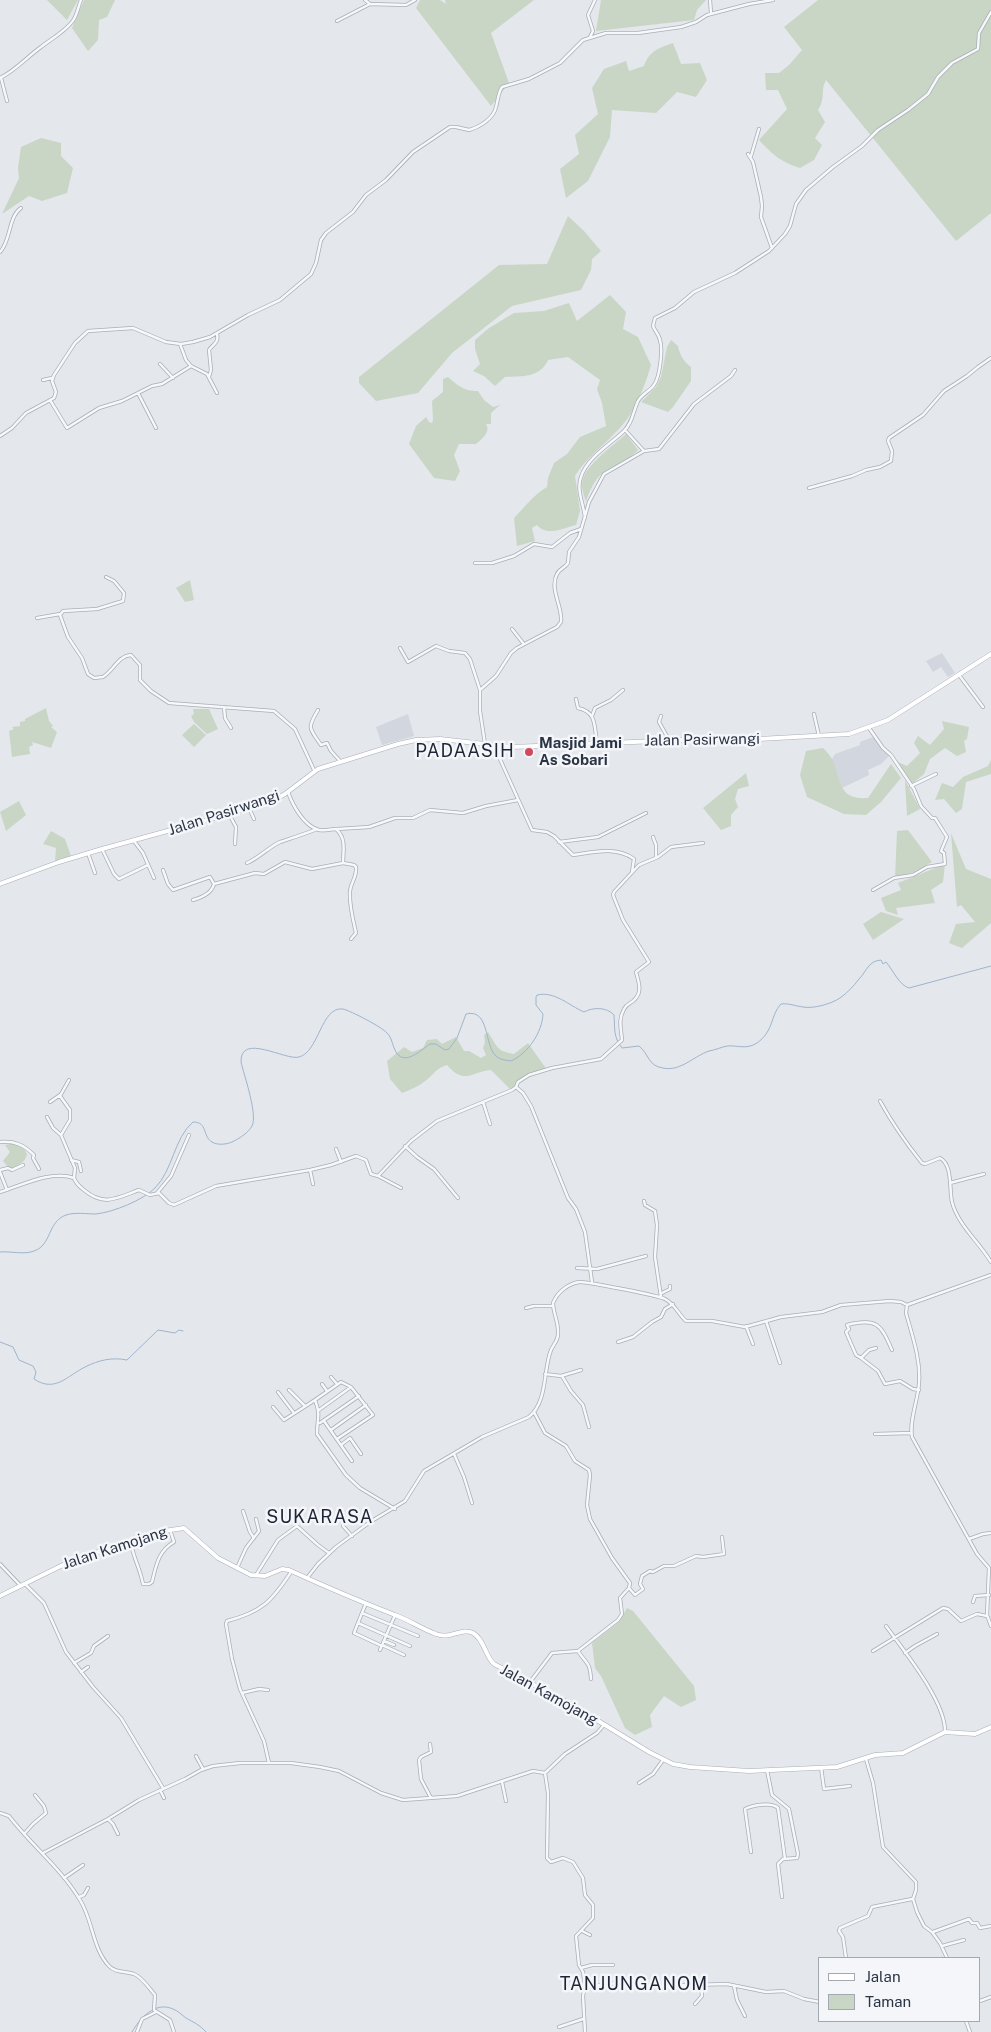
<!DOCTYPE html>
<html>
<head>
<meta charset="utf-8">
<style>
	body { margin:0 }
	#map { position:relative; width:991px; height:2032px; overflow:hidden; background:#e4e7ec; font-family:"Public Sans",sans-serif }
	canvas { display:block }
	.legend { position:absolute; left:818px; top:1957px; width:162px; height:65px; box-sizing:border-box; background:#f4f6f9; border:1px solid #a4a8b1; margin:0; padding:6px 9px; list-style:none; font-size:15px; color:#2b3445 }
	.legend li { display:flex; align-items:center; gap:10px; height:25px }
	.legend b { width:25px; border:1px solid #a4a8b1 }
</style>
</head>
<body>
<div id="map">
<canvas width="991" height="2032"></canvas>
<ul class="legend">
<li><b style="height:6px;background:#fff"></b>Jalan</li>
<li><b style="height:14px;background:#c9d6c5"></b>Taman</li>
</ul>
</div>
<script>
const context = document.querySelector('canvas').getContext('2d');
context.lineJoin = 'round';
function paint(path, color) { context.fillStyle = color; context.fill(path, 'evenodd'); }
function stroke(path, color, width, dash) { context.strokeStyle = color; context.lineWidth = width; context.lineCap = dash ? 'butt' : 'round'; context.setLineDash(dash || []); context.stroke(path); }
function write(font, color, halo, rows, align = 'center') {
  context.font = font + ' "Public Sans",sans-serif'; context.lineWidth = 5; context.setLineDash([]); context.textBaseline = 'middle'; context.strokeStyle = halo; context.fillStyle = color; for (const [text, x, y, turn = 0] of rows) {
    context.save(); context.translate(x, y); context.rotate((+turn || 0) * Math.PI / 180); context.textAlign = isNaN(turn) ? turn : align; if (halo) context.strokeText(text, 0, 0); context.fillText(text, 0, 0); context.restore();
  }
}
const built = new Path2D(`
	M942 653 955 673 948 677 941 667 933 672 926 661Z
	M408 714 414 736 382 745 376 727Z
	M873 737 890 755 881 764 868 770 869 775 842 788 832 759 835 754 860 745V742Z`);
const green = new Path2D(`
	M47 0H78L67 20Z
	M84 0H115L107 17 99 20 98 40 88 51 72 28Z
	M420 0H440L446 4 445 0H534L491 33 509 83 491 106 416 8Z
	M601 0H706L697 10 694 20 596 31Z
	M818 0H991V213L956 241 826 80C820 91 826 98 818 110L825 122 815 138 822 145 814 160 800 168C781 162 773 155 759 140L787 109 778 90H766L765 73H779L789 65 802 50 784 27Z
	M673 43 681 64 700 63 707 80 696 97 677 92 656 113 612 110 610 137 588 181 566 198 560 169 579 154 575 135 598 114 592 88 604 69 626 61 629 71 644 66C649 51 659 48 673 43Z
	M41 138 61 143V156L73 168 67 193 42 201 29 196 2 214 19 178 18 168 21 147Z
	M568 216 584 231 601 251 592 259 591 270 581 290 512 306 452 353 418 393 376 401 359 383V377L499 265 547 264Z
	M610 295 626 312 623 329 638 337 651 365C644 389 634 415 615 433 600 449 587 457 575 476L580 511 576 525C563 528 547 537 537 525L532 528 535 541 517 546 514 518C525 507 533 495 547 487L548 478 554 463 567 454 580 437 606 426 602 403 597 389 600 380 568 357 548 360C540 378 522 376 505 377L495 386 484 376 473 371 480 364 475 349V340L489 328 514 313 544 311 569 303 577 321Z
	M671 340 678 346C680 355 683 361 691 367V381L673 407 668 412 641 402 656 387 661 377 667 347Z
	M448 377C457 385 465 392 478 391L484 400 493 407 500 405 491 413V424H486C491 432 482 439 476 444H459L454 455 460 471 455 481 434 478 409 444 416 426 426 417 429 422 432 423 433 420 432 401 443 392V379Z
	M626 434 638 450C614 474 600 460 586 502 584 495 580 486 583 479 588 463 614 445 626 434Z
	M190 580 194 600 185 602 176 588Z
	M46 708 49 721 53 726 51 727 57 732 51 748 32 742 33 745 29 747 30 754 12 757 9 731 14 729 12 727 20 726V722L25 721V719Z
	M193 709H209L218 729 207 734 194 722 191 716 194 714Z
	M942 721 969 727 967 739 964 741 966 752 957 756 945 748 930 759 924 774 912 784 898 762 907 766 920 753 914 743 918 736 930 745 944 729Z
	M194 724 206 735 194 747 182 735Z
	M823 748C827 752 831 756 833 761 842 783 839 800 868 798L891 764 901 778 881 802 866 815 844 814 807 797 800 775 806 751Z
	M991 760V774L966 782 962 809 956 813 944 799 935 800 942 783 953 787 963 777 988 766Z
	M746 773 749 786 738 789 735 799 738 807 731 815V826L721 830 703 808Z
	M905 780 920 809 907 816Z
	M19 801 26 815 6 831 0 812Z
	M908 830 932 862 914 872 895 878 897 831Z
	M51 831 65 839 71 856 55 861 56 848 43 844Z
	M951 833 966 869 991 879V923L962 948 949 943 956 924 975 922 961 905 957 907Z
	M945 864 943 882 931 890 935 903 896 908 898 915 886 911 881 898 901 890 898 883Z
	M881 912 904 919 873 940 863 924Z
	M488 1032C497 1046 496 1051 514 1054L528 1043 545 1067V1071L529 1077 510 1089 491 1070C472 1071 465 1086 447 1065 433 1070 435 1074 424 1082 417 1087 410 1090 402 1093L390 1079 387 1061 404 1047 412 1052 423 1048 427 1040 437 1039 442 1044 456 1037 464 1051H469L481 1058 486 1055 483 1048 485 1042 484 1035Z
	M14 1143 25 1150 27 1155 24 1161 11 1170 3 1161 10 1152 5 1145Z
	M627 1608 633 1611 694 1686 696 1700 681 1707 664 1696 650 1715 652 1727 635 1735 625 1728 601 1676 595 1668 592 1643 619 1622Z`);
const stream = new Path2D(`
	M0 1252C11 1251 24 1255 34 1251 52 1245 47 1222 66 1215 75 1212 86 1214 96 1214 114 1212 143 1200 155 1188 173 1170 174 1138 193 1122 208 1122 202 1136 212 1142 218 1146 229 1144 234 1141 240 1138 249 1132 252 1126 258 1115 244 1075 241 1062 240 1032 286 1061 299 1057 319 1052 321 1006 343 1009 351 1011 382 1027 387 1033 392 1038 392 1044 395 1050 403 1068 421 1050 430 1044H436L445 1050 449 1049 457 1038 466 1014C490 1008 484 1046 496 1056 500 1060 506 1060 511 1061 528 1053 542 1033 543 1014L536 1005V997L537 995C555 991 568 1005 584 1012 593 1007 607 1007 614 1015 615 1028 613 1037 622 1048L639 1046C649 1054 648 1066 663 1068 680 1072 694 1056 709 1051 715 1050 722 1047 727 1046 738 1045 746 1050 757 1043 774 1031 770 1016 781 1004 789 1003 795 1006 803 1007 813 1009 831 1004 840 998 847 993 854 986 859 979 867 971 868 961 881 960L883 964 886 962C893 970 899 985 909 988L991 966
	M0 1342 13 1347 19 1360 33 1366 36 1372 34 1379C55 1393 67 1376 85 1367 99 1360 112 1357 127 1360L158 1330 175 1333 179 1330 183 1331
	M132 2032C140 2018 155 2001 173 2009 178 2011 182 2015 186 2018 193 2022 200 2025 206 2032`);
const street = new Path2D(`
	M365 0 370 4
	M710 0 711 13
	M337 21 370 4 406 5 415 0
	M590 37 593 31 588 15 595 0
	M0 78C15 71 27 57 41 47 51 39 63 33 72 22 77 16 78 7 81 0
	M1 78 7 101
	M748 154 753 162 761 197 762 206 761 217 772 248
	M751 156 759 129
	M0 252C11 241 8 217 21 208
	M180 344 186 360 191 366 207 374 217 393
	M160 364 173 378
	M209 377 211 370 209 350C213 344 219 343 217 334
	M43 380 52 378
	M138 393 156 428
	M50 400 67 428 99 408 122 401 152 386 162 384 191 366
	M625 430 644 451
	M0 436 12 428 26 413 54 398 56 392 52 381 54 375 75 343 88 331 133 328 166 342 181 344 193 342 210 337 248 315 280 300 311 274 316 263 321 240 326 233 353 212 366 195 386 180 413 152 450 127H456L469 130C480 127 494 118 496 107 498 100 498 93 502 87L529 79 560 63 583 40 606 33H638L681 27 696 22 707 15 749 4 773 0
	M809 488 852 476 866 470 880 467 891 461 892 451 888 441 889 438 923 415 944 391 967 376 978 367 991 358
	M585 518C584 505 576 490 581 477 587 458 609 445 623 432 632 424 633 412 638 401 642 394 650 391 654 385 660 377 663 349 660 340 659 335 655 331 653 326L655 318 675 308 694 292 735 273 769 251 785 234 790 226 796 204 806 190 833 167 862 146 878 130 908 110 928 94 938 77 952 63 978 49 979 33 991 12
	M475 563H492L514 556 534 544 552 547 570 533 581 529
	M106 577 114 581 124 593 123 601 97 609 63 611 60 615 68 637 82 658 88 674 94 678 103 677C114 670 118 656 131 655L140 665V680L151 691 169 703 274 711 295 729 314 770
	M37 618 60 614
	M512 629 523 643
	M400 648 408 662 436 646 449 651 465 653 470 659 480 690
	M959 675 983 707
	M576 699 578 708C597 712 594 726 597 743
	M224 707 225 718 231 728
	M318 710C307 728 309 728 321 745L327 743 331 751 341 762
	M814 714 819 736
	M592 716 595 708 611 700 623 690
	M661 716 659 722 669 740
	M869 728 883 748 891 755 914 789 921 806 932 818H935L947 837 941 851 944 853 945 864 927 867 913 875 894 878 873 890
	M485 744 480 711V690L496 676 511 653 517 648 557 627 561 622C563 607 549 589 557 574 559 569 565 568 568 563L569 552 579 537 589 502 604 474 644 451 659 449 694 404 731 376 735 370
	M496 746 499 757 532 830 547 832 554 836 573 855C594 852 616 846 634 859L632 872
	M911 786 936 774
	M288 792C293 806 304 826 319 830 325 831 330 829 336 829 347 839 343 851 343 863L354 865 356 867C357 877 351 882 350 891 349 905 353 919 356 933L351 939
	M249 808 254 819
	M229 814 236 827 235 844
	M337 829 369 827 395 818H413L430 810 463 813 486 806 518 800
	M653 837 656 845V856
	M134 841 143 853 154 878
	M559 842 598 837 646 813
	M102 849 114 874 119 879 148 865
	M88 853 95 873
	M247 863C259 858 269 847 280 842 292 838 305 834 317 829
	M163 870 168 884 173 890 210 877 214 884 255 873 264 874 285 862 312 869 343 863
	M193 900C200 898 212 893 214 884
	M69 1080 60 1096 70 1110V1120L61 1135 75 1168 74 1178
	M516 1087 523 1093 531 1106 568 1198 576 1209 585 1232 592 1282
	M880 1101C892 1123 906 1143 922 1163L925 1164 940 1158C953 1165 949 1189 952 1202 958 1225 979 1242 991 1262
	M50 1102 60 1095
	M483 1102 490 1124
	M47 1117 53 1128 61 1135
	M0 1142C14 1141 23 1144 34 1155L33 1158 39 1169
	M405 1146 417 1157 434 1169 458 1198
	M336 1149 341 1162
	M71 1160 79 1162 81 1171
	M0 1170 8 1168 12 1170 23 1165
	M310 1170 313 1184
	M0 1172 7 1190
	M378 1176 401 1188
	M950 1183 984 1174
	M0 1192C23 1185 51 1170 74 1178 76 1184 80 1187 84 1190 104 1207 117 1198 139 1190L150 1195 159 1193 169 1203 174 1205 216 1186 310 1170 331 1165 356 1156 366 1160 371 1174 378 1176 411 1141 437 1121 512 1090 516 1087 518 1082 529 1075 552 1068 601 1059 622 1040C621 1028 618 1020 624 1009 626 1005 629 1004 633 1001 643 993 639 983 636 972L649 962 623 920 613 895 614 892 639 865 658 857 671 847 703 843
	M157 1193 171 1176 189 1135
	M644 1201 645 1205 655 1211 657 1225 655 1257 661 1297
	M577 1268 597 1269 646 1256
	M662 1293 670 1289V1286
	M907 1305 906 1313C912 1335 921 1360 919 1383 918 1401 909 1420 912 1437L977 1554 989 1568 987 1615 991 1626
	M526 1308 534 1306H553
	M766 1321 780 1363
	M746 1326 753 1344
	M618 1342 633 1337 652 1322 661 1317 665 1309 673 1304
	M876 1348 869 1350 861 1358 878 1371 885 1384 900 1381 913 1389 919 1390
	M861 1358 856 1355 846 1332 849 1329 847 1325C877 1317 881 1325 892 1350
	M545 1374 561 1376 581 1370
	M562 1376 571 1391 583 1405 589 1427
	M331 1377 337 1384
	M322 1384 327 1391
	M289 1390 304 1405
	M278 1392 294 1413
	M273 1407 284 1420 315 1400
	M319 1410 351 1387
	M324 1421 352 1461
	M320 1423 359 1396
	M331 1430 366 1405
	M875 1434 911 1433
	M337 1439 373 1415 351 1387 341 1382 315 1400C321 1415 317 1419 317 1434L346 1475 360 1488 395 1509
	M341 1445 350 1438 361 1454
	M454 1454 464 1477 472 1503
	M243 1511 250 1532 254 1538
	M343 1526 352 1536
	M969 1539 983 1534 991 1533
	M131 1543C133 1557 140 1568 143 1584H149L152 1582C156 1566 158 1551 174 1542L170 1530
	M0 1564 20 1585
	M237 1568 246 1548 259 1531 256 1519
	M256 1575 278 1540 297 1526 318 1545 329 1553
	M307 1578 318 1564 336 1547 370 1522 405 1501 424 1471 482 1437 529 1417C548 1401 543 1370 551 1350 553 1345 558 1341 558 1334 559 1323 553 1313 553 1303 557 1293 567 1284 579 1282 585 1281 660 1296 665 1299 675 1304 678 1314 686 1321H712L745 1327 781 1317 822 1312 841 1305 890 1301 901 1302 907 1305 991 1275
	M25 1584 44 1603 66 1652 93 1687 121 1718 163 1788
	M629 1588 635 1595 643 1589 640 1584 642 1576 650 1571 653 1572 664 1566H674L696 1556 703 1557 724 1554 722 1537
	M973 1602 975 1596 989 1595
	M366 1603 354 1633 382 1646
	M362 1613 418 1636
	M358 1623 410 1646
	M886 1626C904 1651 946 1702 945 1732
	M384 1641 394 1645
	M382 1645 404 1655
	M380 1650 395 1615
	M578 1651C586 1664 590 1661 591 1679
	M873 1651 943 1608 948 1609 961 1621 977 1614 987 1616
	M905 1653 915 1646 937 1634
	M74 1663 91 1653 94 1646 108 1636
	M81 1672 88 1667
	M530 1682 552 1653 578 1651 618 1620 622 1614 620 1598 629 1588 630 1583 612 1558 590 1519 587 1505 590 1475 589 1470 575 1461 566 1446 545 1433 534 1412
	M242 1693 259 1689 268 1690
	M430 1744 431 1752 421 1757 419 1760 421 1779 431 1798
	M196 1756 203 1769
	M866 1759 873 1783 883 1847 916 1882V1890L913 1899 917 1912 924 1926 932 1932 940 1943 947 1958
	M269 1763 264 1741 240 1689 232 1659 226 1624 227 1621C262 1612 272 1601 291 1572
	M821 1767 824 1789 850 1786
	M767 1770 772 1795 789 1809 798 1854 797 1858 783 1859 778 1864 782 1897
	M502 1782 506 1801
	M639 1783 653 1774 663 1760
	M160 1790 164 1798
	M0 1813 9 1816C31 1845 61 1868 80 1900 93 1920 92 1948 109 1966 115 1973 125 1971 134 1974 142 1977 149 1988 155 1995L154 2010 170 2020 174 2032
	M108 1819 113 1824 118 1834
	M24 1834 33 1824 46 1813 44 1806 35 1795
	M751 1852 745 1809C753 1805 771 1802 778 1808L785 1859
	M43 1853 108 1819 139 1800 185 1779 201 1770 213 1766 240 1763H291L320 1767 339 1771 381 1793 403 1800 457 1796 533 1771 545 1773
	M64 1878 83 1865
	M79 1897 84 1895 88 1888
	M582 1931 590 1935
	M933 1932 969 1919 972 1923H977L980 1928 991 1926
	M942 1946 964 1940
	M846 1958 843 1937 839 1931 840 1928 868 1916 872 1907 912 1899
	M581 1968 592 1965H613
	M734 1986 737 2000 745 2016
	M585 1987 617 1983 654 1986 727 1984 766 1992 784 1991 804 1999 820 2002
	M980 2001 991 1997
	M695 2004 702 1996 701 1986
	M966 2021 970 2032
	M559 2027 583 2019
	M137 2032 142 2019 156 2012
	M585 2032 583 1996 585 1986 583 1972 579 1965 576 1936 593 1918V1905L585 1895 583 1878 573 1862 563 1858 551 1862 547 1858 548 1793 545 1773 565 1754 597 1733 604 1725`);
const secondary = new Path2D(`
	M0 884 59 862 102 849 229 814 274 800 285 794 318 769 398 744 416 740 440 739 512 747 706 739H759L849 734 888 720 991 654
	M0 1596 73 1560 164 1531 184 1528 218 1558 251 1575 265 1576 282 1569 289 1570C324 1586 359 1601 395 1615 409 1620 422 1629 436 1634 450 1640 462 1627 473 1633 484 1639 485 1656 494 1664L569 1703 649 1752 673 1764 690 1767 749 1771 837 1767 875 1755 903 1753 945 1732 975 1734 991 1727`);
const markers = [
	[529,752,5,"#d1495b"]
];
const streetNames = [
	["Jalan Pasirwangi",702,740,-1],
	["Jalan Pasirwangi",224,813,-18],
	["Jalan Kamojang",115,1548,-18],
	["Jalan Kamojang",549,1695,29]
];
const poiNames = [
	["Masjid Jami",539,743],
	["As Sobari",539,760]
];
const quarterNames = [
	["PADAASIH",465,751],
	["SUKARASA",320,1517],
	["TANJUNGANOM",634,1984]
];
paint(built, '#d2d6de');
paint(green, '#c9d6c5');
stroke(stream, '#9fb4cc', 1);
stroke(street, '#a9aeb7', 4);
stroke(secondary, '#a9aeb7', 5);
stroke(street, '#f7f8fa', 2.5);
stroke(secondary, '#fff', 4);
for (const [x, y, r, color] of markers) { const dot = new Path2D(); dot.arc(x, y, r, 0, 2 * Math.PI); context.fillStyle = color; context.fill(dot); stroke(dot, '#f4f6f9', 2); }
write('15px', '#2b3445', '#f4f6f9', streetNames);
write('bold 15px', '#2b3445', '#f4f6f9', poiNames, 'left');
context.letterSpacing = '1px';
write('18px', '#1d2536', '#f4f6f9', quarterNames);
context.letterSpacing = '0px';
</script>
</body>
</html>
